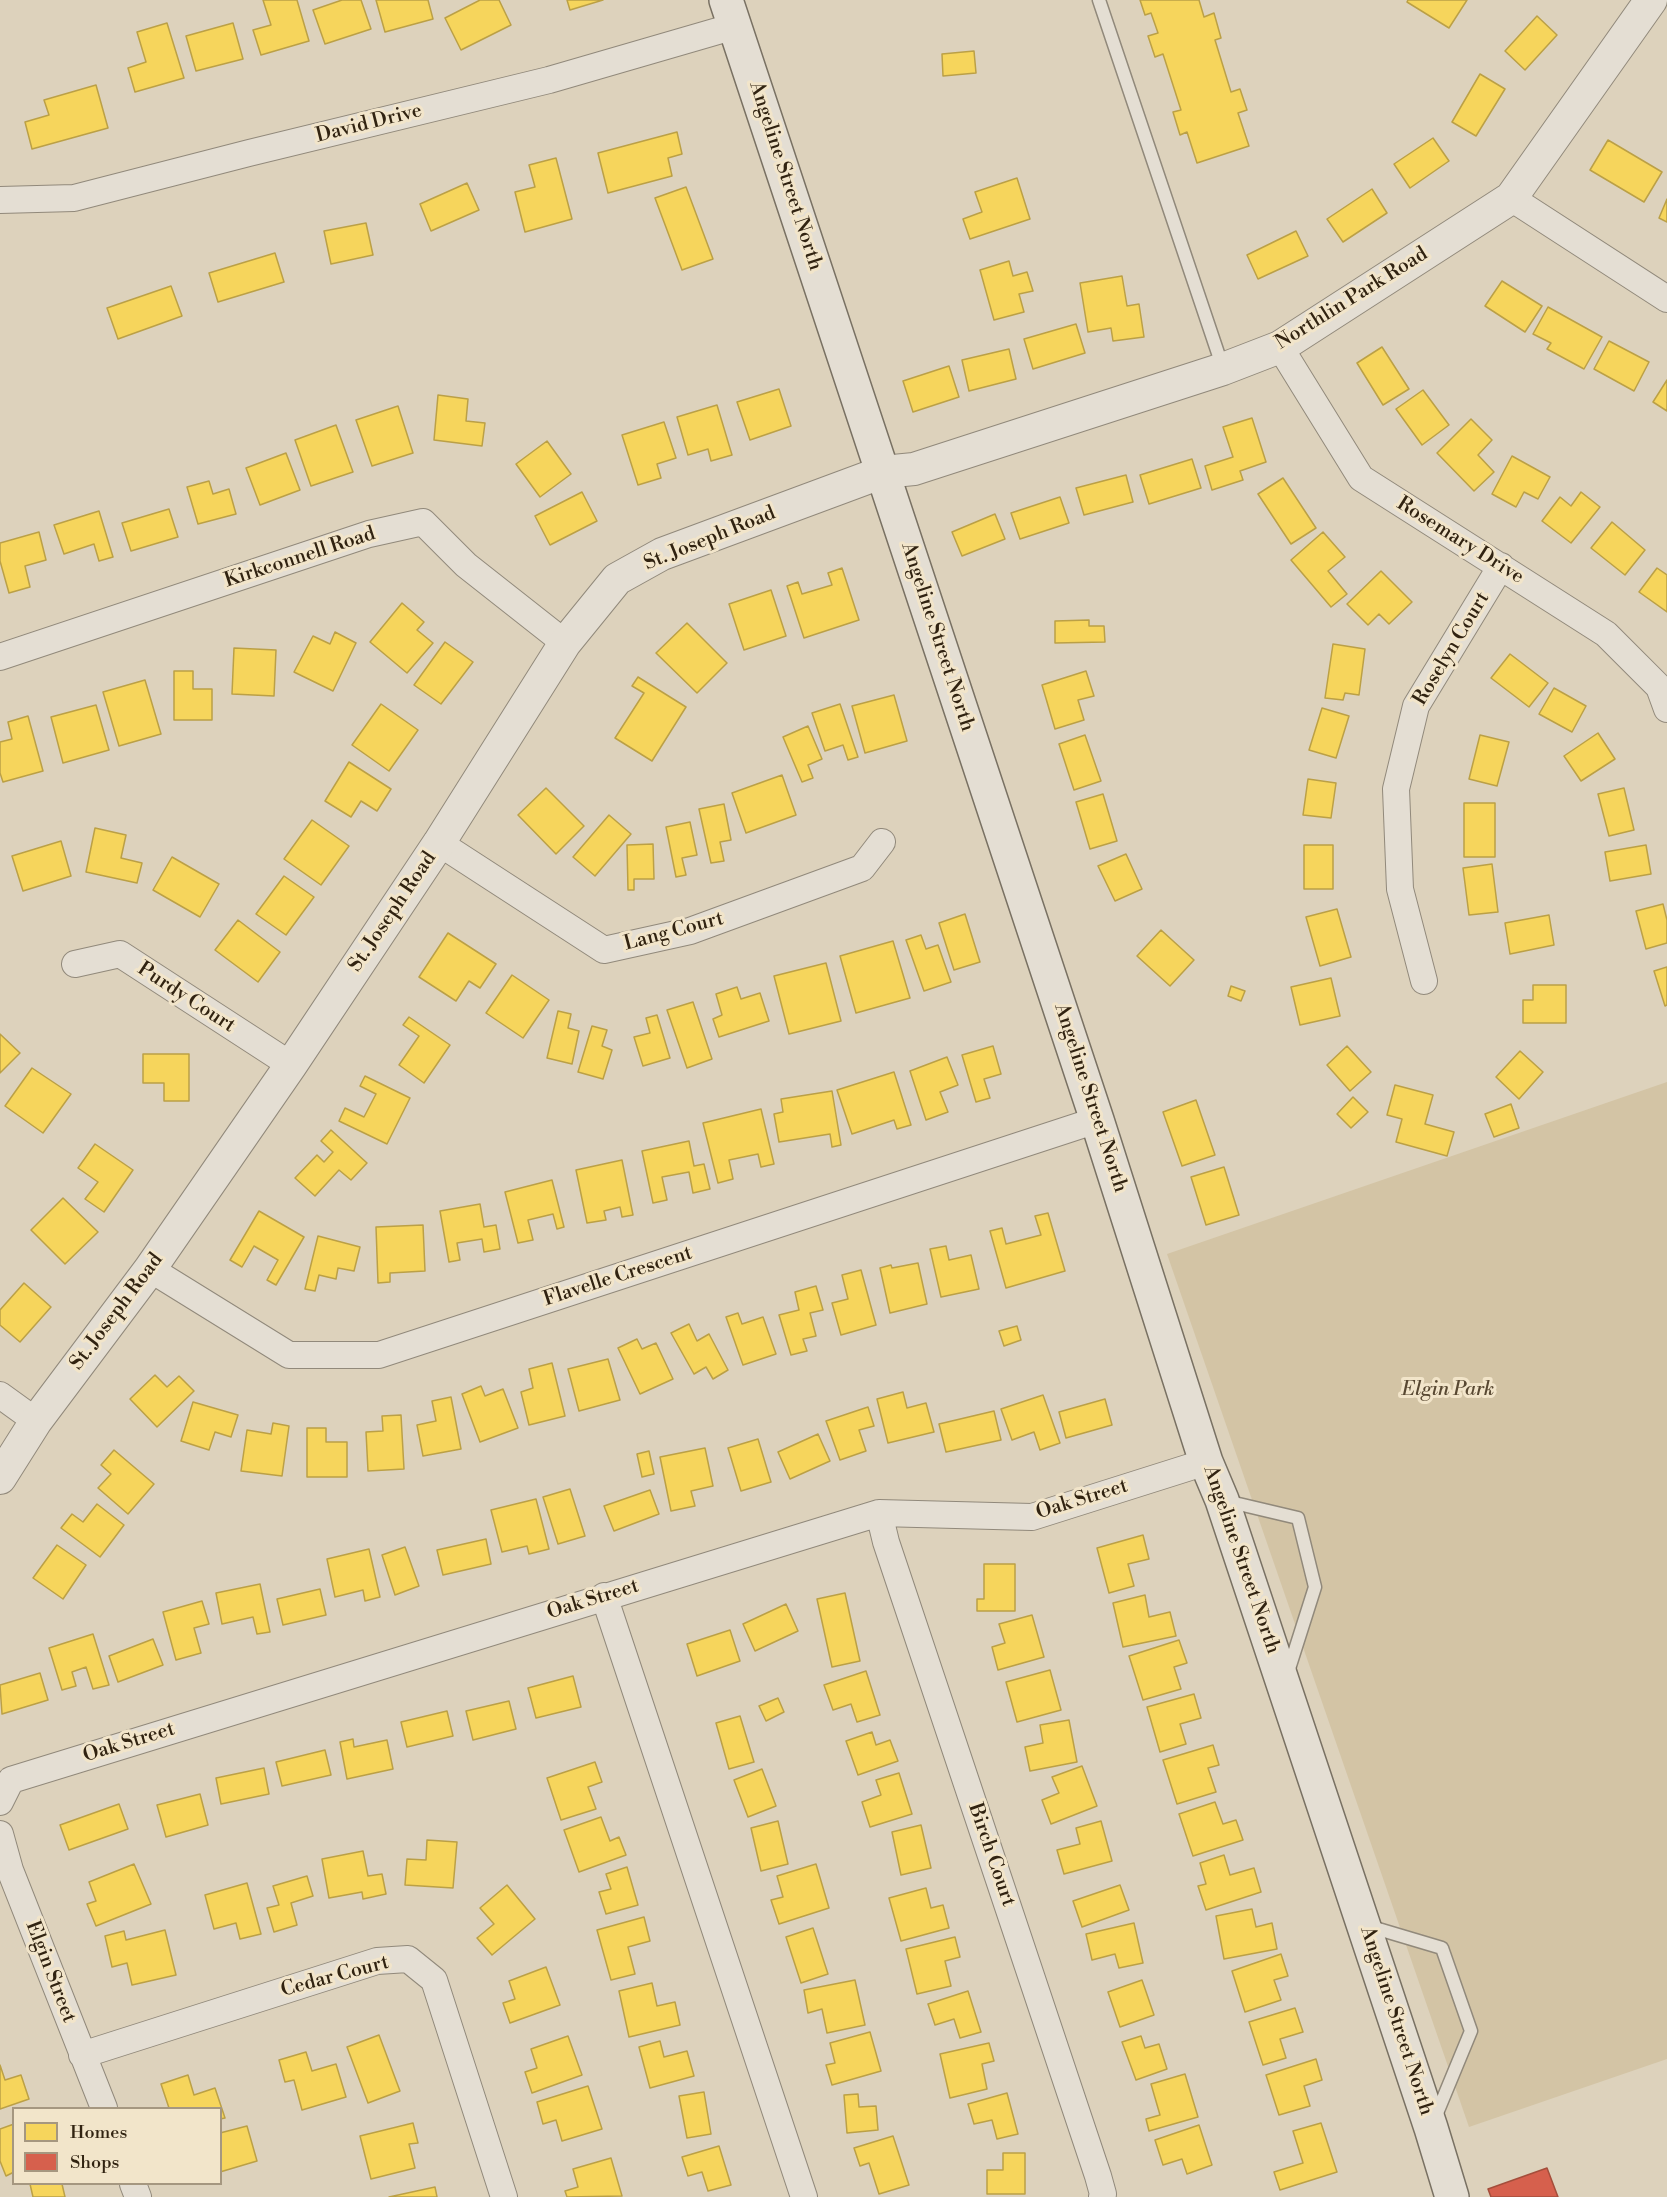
<!DOCTYPE html>
<html>
<head>
<meta charset="utf-8">
<style>
	body { margin:0 }
	#map { position:relative; width:1667px; height:2197px; overflow:hidden; background:#ddd2bc; font-family:"Libre Bodoni",serif }
	canvas { display:block }
	.legend { position:absolute; left:12px; top:2107px; width:210px; height:78px; box-sizing:border-box; background:#f2e5ca; border:2px solid #a59780; margin:0; padding:8px 10px; list-style:none; font-size:18px; color:#312311 }
	.legend li { display:flex; align-items:center; gap:12px; height:30px }
	.legend b { width:30px; border:2px solid #a59780 }
</style>
</head>
<body>
<div id="map">
<canvas width="1667" height="2197"></canvas>
<ul class="legend">
<li><b style="height:16px;background:#f6d55c"></b>Homes</li>
<li><b style="height:16px;background:#d6604d"></b>Shops</li>
</ul>
</div>
<script>
const context = document.querySelector('canvas').getContext('2d');
context.lineJoin = 'round';
function paint(path, color) { context.fillStyle = color; context.fill(path, 'evenodd'); }
function stroke(path, color, width, dash) { context.strokeStyle = color; context.lineWidth = width; context.lineCap = dash ? 'butt' : 'round'; context.setLineDash(dash || []); context.stroke(path); }
function write(font, color, halo, rows, align = 'center') {
  context.font = font + ' "Libre Bodoni",serif'; context.lineWidth = 6; context.setLineDash([]); context.textBaseline = 'middle'; context.strokeStyle = halo; context.fillStyle = color; for (const [text, x, y, turn = 0] of rows) {
    context.save(); context.translate(x, y); context.rotate((+turn || 0) * Math.PI / 180); context.textAlign = isNaN(turn) ? turn : align; if (halo) context.strokeText(text, 0, 0); context.fillText(text, 0, 0); context.restore();
  }
}
const green = new Path2D(`
	M1667 1082V2059L1469 2127 1167 1254Z`);
const homes = new Path2D(`
	M263 0H297L309 41 261 55 253 30 271 25Z
	M342 0H361L371 29 325 44 313 10Z
	M376 0H428L433 19 385 32Z
	M480 0H499L511 25 461 50 445 18Z
	M567 0H603L570 10Z
	M1140 0H1199L1204 17 1214 13 1221 38 1215 40 1231 92 1240 89 1247 110 1238 113 1249 146 1197 163 1187 132 1180 135 1173 112 1181 110 1163 54 1155 57 1148 36 1158 33 1151 13 1145 15Z
	M1408 0H1467L1449 28 1407 2Z
	M1537 16 1557 35 1525 70 1505 51Z
	M167 23 184 78 135 92 128 68 146 62 137 32Z
	M233 23 243 59 196 71 186 36Z
	M974 51 976 73 943 76 942 54Z
	M1480 74 1505 89 1476 136 1452 122Z
	M96 85 108 128 32 149 25 122 49 115 44 100Z
	M677 132 682 154 668 158 672 176 608 193 598 153Z
	M1433 138 1449 161 1410 188 1394 164Z
	M1608 140 1662 172 1644 202 1590 170Z
	M556 158 572 219 525 232 515 192 535 187 529 165Z
	M1017 178 1030 219 970 239 963 219 982 212 975 192Z
	M467 183 479 210 431 231 420 204Z
	M686 187 713 259 682 270 655 198Z
	M1372 189 1387 213 1343 242 1327 219Z
	M1667 199V222L1659 218Z
	M366 223 373 255 331 264 324 231Z
	M1296 231 1308 256 1258 279 1247 255Z
	M275 253 284 282 218 302 209 273Z
	M1009 261 1013 276 1027 272 1033 291 1019 294 1024 312 994 320 980 270Z
	M1122 276 1127 306 1139 304 1144 337 1113 341 1111 328 1088 332 1080 283Z
	M1502 281 1542 306 1525 332 1485 306Z
	M171 286 182 316 118 339 107 308Z
	M1548 307 1602 337 1584 369 1547 349 1551 343 1533 334Z
	M1076 324 1085 353 1033 369 1024 339Z
	M1609 341 1649 362 1634 391 1594 369Z
	M1382 347 1409 389 1383 405 1357 363Z
	M1009 349 1016 379 969 391 962 360Z
	M949 366 959 397 913 412 903 381Z
	M1667 380V411L1653 402Z
	M779 389 791 426 750 440 737 402Z
	M1423 390 1449 425 1422 445 1396 409Z
	M438 395 468 399 466 421 485 423 482 446 434 440Z
	M717 405 732 455 711 461 708 449 688 455 677 417Z
	M398 406 413 453 372 466 356 420Z
	M1252 418 1266 462 1240 471 1243 480 1212 490 1205 466 1233 457 1223 427Z
	M1471 419 1492 440 1478 455 1494 472 1474 491 1437 453Z
	M664 422 676 458 657 464 661 478 638 485 622 435Z
	M336 425 353 472 311 486 295 440Z
	M547 441 571 474 540 497 516 464Z
	M286 453 300 490 260 505 246 468Z
	M1512 456 1550 477 1538 499 1524 492 1516 507 1492 494Z
	M1192 459 1201 488 1149 504 1140 475Z
	M1126 475 1133 502 1084 515 1076 488Z
	M1283 478 1316 528 1291 544 1258 494Z
	M209 481 213 494 229 489 236 514 198 524 187 487Z
	M582 492 597 521 550 545 535 516Z
	M1581 492 1600 507 1571 543 1542 521 1560 497 1571 506Z
	M1060 497 1069 523 1020 539 1011 513Z
	M169 509 178 537 131 551 122 523Z
	M99 511 113 557 99 561 94 544 64 554 54 525Z
	M995 514 1005 539 962 556 952 532Z
	M1612 522 1645 550 1625 575 1591 548Z
	M39 532 46 560 25 566 30 587 9 593 0 561V543Z
	M1323 532 1345 557 1328 571 1347 594 1331 607 1291 560Z
	M842 568 859 620 804 638 787 586 798 582 802 594 832 585 828 573Z
	M1657 568 1667 575V612L1639 592Z
	M1381 571 1412 602 1389 624 1379 614 1368 625 1347 604Z
	M771 590 786 636 744 650 729 604Z
	M402 603 424 622 417 630 433 643 407 673 370 642Z
	M1089 620V626H1104L1105 642 1055 643V621Z
	M687 623 727 663 697 693 656 653Z
	M335 632 356 643 333 691 294 672 313 636 330 644Z
	M445 642 473 662 441 704 414 685Z
	M1333 644 1365 649 1359 695 1345 693 1343 700 1325 698Z
	M234 648 276 650 274 696 232 694Z
	M1510 654 1548 683 1529 707 1491 678Z
	M174 671H193V689H212V720H174Z
	M1086 671 1094 696 1078 700 1084 720 1055 729 1042 685Z
	M638 677 686 707 652 761 615 738 644 693 632 686Z
	M145 680 161 734 119 746 103 692Z
	M1554 688 1586 706 1572 732 1539 714Z
	M894 695 907 741 865 753 852 706Z
	M381 704 418 730 389 771 352 745Z
	M840 704 858 757 848 760 843 745 825 751 812 713Z
	M96 705 109 750 63 763 51 717Z
	M1322 708 1349 716 1336 758 1309 750Z
	M28 716 43 771 3 782 0 773V742L12 739 8 722Z
	M808 726 822 759 808 765 813 778 802 782 783 737Z
	M1598 733 1615 759 1581 781 1564 756Z
	M1085 735 1101 781 1074 790 1059 744Z
	M1480 735 1509 742 1497 786 1469 779Z
	M349 762 391 789 377 811 361 801 351 817 325 801Z
	M782 775 796 815 746 833 732 793Z
	M1308 779 1336 783 1331 818 1303 815Z
	M546 788 584 826 556 854 518 815Z
	M1624 788 1634 830 1609 836 1598 794Z
	M1103 794 1117 841 1090 849 1076 802Z
	M1464 803H1495V857H1464Z
	M724 804 731 840 720 842 724 861 711 863 699 809Z
	M609 815 631 834 595 876 573 857Z
	M312 820 349 846 321 885 284 859Z
	M690 822 697 855 682 858 686 875 676 877 666 827Z
	M95 828 126 835 121 858 142 863 137 883 86 872Z
	M61 841 71 876 23 891 12 856Z
	M653 844 654 879H634V890H628L627 845Z
	M1304 845H1333V889H1304Z
	M1646 845 1651 874 1610 881 1605 852Z
	M1126 854 1142 889 1115 901 1098 866Z
	M172 857 219 884 200 917 153 890Z
	M1492 864 1498 912 1469 915 1463 868Z
	M284 876 314 897 286 935 256 914Z
	M1663 904 1667 920V943L1646 949 1636 911Z
	M1337 909 1351 957 1320 966 1306 917Z
	M965 914 980 962 954 970 939 923Z
	M1549 915 1554 945 1510 954 1505 923Z
	M238 920 280 952 258 982 215 950Z
	M1161 930 1194 960 1170 986 1137 956Z
	M448 933 496 964 480 988 469 981 456 1001 419 977Z
	M921 935 926 949 938 945 951 982 924 991 906 940Z
	M893 941 910 998 856 1013 840 956Z
	M826 963 841 1021 789 1034 774 976Z
	M1667 967V1005L1665 1006 1654 971Z
	M512 975 549 1000 523 1038 486 1013Z
	M1331 978 1340 1016 1300 1025 1291 987Z
	M1533 985H1566V1023H1523V1000H1533Z
	M1231 986 1245 991 1241 1001 1228 996Z
	M737 987 741 999 760 993 769 1021 719 1037 713 1019 722 1015 716 994Z
	M693 1002 712 1059 687 1068 667 1010Z
	M558 1011 571 1014 568 1028 579 1031 572 1064 547 1058Z
	M657 1015 670 1058 643 1066 634 1037 650 1033 646 1018Z
	M409 1017 450 1045 424 1083 399 1065 419 1036 403 1025Z
	M592 1026 607 1030 602 1046 612 1050 603 1079 578 1072Z
	M0 1034 20 1053 0 1073Z
	M993 1046 1001 1074 984 1079 990 1098 976 1102 962 1055Z
	M1347 1046 1371 1072 1350 1091 1327 1065Z
	M1520 1051 1543 1072 1519 1099 1496 1077Z
	M143 1054H189V1101H164V1083H143Z
	M947 1057 958 1085 940 1092 948 1112 926 1120 910 1071Z
	M32 1068 71 1094 43 1133 5 1106Z
	M894 1072 911 1125 897 1129 894 1120 852 1134 837 1090Z
	M365 1076 410 1098 387 1144 339 1121 345 1108 364 1117 376 1094 360 1086Z
	M1395 1085 1433 1095 1425 1124 1454 1132 1447 1156 1396 1142 1402 1119 1387 1115Z
	M832 1091 841 1145 832 1147 830 1134 779 1142 774 1114 783 1112 781 1099Z
	M1353 1097 1368 1112 1351 1128 1337 1114Z
	M1196 1100 1215 1155 1182 1166 1163 1112Z
	M1511 1104 1519 1128 1494 1137 1485 1114Z
	M761 1109 774 1164 761 1167 758 1154 729 1160 733 1179 718 1183 703 1123Z
	M331 1130 367 1163 351 1180 339 1170 315 1196 295 1178 317 1155 324 1162 333 1152 321 1141Z
	M689 1141 694 1166 704 1164 710 1189 693 1193 689 1172 662 1177 667 1200 653 1203 642 1151Z
	M95 1144 133 1170 104 1212 85 1199 98 1182 78 1168Z
	M622 1160 633 1215 622 1217 620 1207 604 1211 606 1220 587 1223 576 1170Z
	M1224 1167 1239 1215 1206 1225 1191 1177Z
	M552 1180 564 1227 557 1229 553 1214 528 1220 533 1240 518 1243 505 1192Z
	M63 1198 98 1232 65 1264 31 1230Z
	M480 1204 484 1227 496 1225 500 1249 484 1252 482 1239 457 1243 460 1260 449 1262 440 1211Z
	M259 1211 304 1237 276 1285 267 1280 278 1260 254 1246 242 1267 230 1260Z
	M1048 1213 1065 1271 1006 1288 990 1231 1002 1228 1006 1244 1041 1235 1035 1216Z
	M423 1225 425 1271 390 1273V1282L378 1283 376 1227Z
	M318 1236 360 1247 354 1271 338 1268 336 1279 319 1275 315 1291 305 1289Z
	M946 1246 949 1260 971 1255 979 1289 941 1297 930 1249Z
	M918 1263 927 1304 890 1313 880 1268 891 1265 892 1268Z
	M861 1270 876 1325 841 1335 832 1303 848 1299 842 1275Z
	M24 1283 51 1307 20 1342 0 1325V1310Z
	M816 1286 823 1310 810 1313 816 1336 803 1339 807 1351 791 1355 779 1315 799 1310 795 1292Z
	M738 1313 742 1324 763 1317 776 1354 743 1365 726 1317Z
	M689 1324 697 1341 709 1334 728 1370 713 1379 706 1367 694 1374 671 1333Z
	M1017 1326 1021 1340 1004 1346 999 1331Z
	M637 1339 642 1349 656 1343 673 1379 640 1394 618 1348Z
	M608 1359 620 1400 579 1411 568 1369Z
	M552 1363 565 1416 529 1425 521 1392 533 1388 529 1369Z
	M155 1375 167 1387 179 1376 194 1391 157 1427 130 1399Z
	M481 1386 485 1396 503 1389 518 1428 480 1442 462 1394Z
	M903 1392 907 1408 926 1403 934 1432 888 1443 877 1399Z
	M1043 1395 1060 1443 1040 1450 1034 1432 1012 1440 1001 1409Z
	M451 1397 461 1449 423 1456 417 1425 436 1421 432 1401Z
	M1105 1399 1112 1425 1066 1438 1059 1412Z
	M193 1402 238 1415 231 1437 215 1432 209 1450 181 1441Z
	M868 1407 874 1426 859 1430 866 1451 840 1460 826 1421Z
	M994 1411 1001 1440 946 1452 939 1424Z
	M401 1415 404 1469 368 1471 366 1432 383 1431 382 1416Z
	M273 1423 289 1426 282 1476 241 1471 247 1430 271 1434Z
	M307 1428H326V1442H347V1477H307Z
	M818 1434 830 1461 790 1479 778 1452Z
	M758 1439 771 1482 741 1491 728 1448Z
	M705 1448 713 1486 691 1491 695 1506 671 1511 660 1457Z
	M114 1450 154 1484 128 1514 98 1488 111 1474 101 1465Z
	M649 1451 654 1474 642 1477 637 1454Z
	M570 1489 585 1536 558 1544 543 1497Z
	M650 1490 659 1514 614 1531 604 1506Z
	M536 1499 549 1549 529 1554 527 1546 502 1552 491 1510Z
	M97 1504 124 1525 100 1557 61 1528 72 1514 83 1522Z
	M1143 1535 1149 1559 1128 1564 1134 1586 1109 1593 1097 1548Z
	M486 1539 491 1564 443 1575 437 1550Z
	M57 1545 86 1565 63 1599 33 1578Z
	M405 1547 419 1586 395 1595 382 1555Z
	M369 1549 380 1597 365 1601 363 1590 335 1597 327 1559Z
	M984 1564H1015V1611H977V1599H984Z
	M260 1584 270 1632 257 1634 253 1617 222 1624 216 1593Z
	M320 1589 326 1615 283 1625 277 1599Z
	M845 1593 860 1661 832 1667 817 1599Z
	M1145 1595 1149 1617 1170 1612 1176 1636 1123 1647 1113 1603Z
	M202 1601 209 1624 194 1628 201 1653 176 1660 163 1612Z
	M786 1604 798 1631 755 1651 743 1624Z
	M1032 1615 1044 1657 998 1670 992 1647 1005 1643 999 1624Z
	M730 1630 740 1661 697 1676 687 1644Z
	M93 1634 109 1685 93 1689 86 1667 72 1672 76 1686 62 1690 49 1648Z
	M153 1639 163 1665 118 1682 109 1656Z
	M1179 1640 1187 1663 1174 1667 1181 1689 1143 1700 1129 1656Z
	M1050 1670 1061 1710 1017 1722 1006 1682Z
	M866 1671 880 1715 857 1722 851 1704 833 1710 824 1685Z
	M40 1673 48 1700 2 1714 0 1685Z
	M573 1676 581 1707 536 1718 528 1688Z
	M1194 1694 1201 1718 1180 1724 1186 1744 1160 1752 1147 1707Z
	M778 1698 784 1712 766 1721 759 1706Z
	M509 1701 516 1729 473 1740 466 1711Z
	M447 1711 453 1736 407 1747 401 1722Z
	M740 1716 754 1762 729 1769 716 1723Z
	M1069 1720 1077 1762 1030 1771 1025 1747 1043 1743 1040 1725Z
	M872 1732 876 1745 890 1740 898 1761 858 1775 846 1741Z
	M353 1739 354 1747 387 1740 393 1769 347 1779 340 1742Z
	M1213 1745 1219 1765 1208 1768 1216 1792 1177 1804 1163 1760Z
	M325 1750 331 1775 282 1786 276 1762Z
	M595 1762 602 1782 588 1787 596 1809 561 1820 547 1778Z
	M1082 1766 1097 1806 1051 1824 1042 1800 1059 1793 1052 1777Z
	M264 1768 269 1794 221 1804 216 1778Z
	M762 1769 776 1806 748 1817 734 1780Z
	M899 1773 912 1814 870 1827 862 1802 881 1795 876 1780Z
	M200 1794 208 1825 166 1837 157 1805Z
	M1215 1802 1223 1824 1236 1820 1243 1840 1193 1856 1179 1814Z
	M119 1804 128 1829 69 1850 60 1825Z
	M601 1817 610 1841 619 1837 626 1855 579 1872 564 1830Z
	M778 1821 788 1864 761 1871 751 1828Z
	M1101 1821 1112 1861 1064 1874 1057 1850 1080 1844 1076 1828Z
	M921 1825 931 1868 901 1875 892 1832Z
	M427 1840 457 1842 453 1888 405 1885 407 1859 426 1860Z
	M363 1851 368 1876 382 1874 386 1894 363 1899 362 1892 329 1898 322 1859Z
	M1224 1855 1230 1875 1254 1868 1261 1892 1206 1910 1198 1886 1206 1884 1200 1863Z
	M134 1864 151 1904 96 1926 87 1904 96 1901 89 1882Z
	M816 1864 829 1908 779 1924 771 1900 783 1897 777 1876Z
	M627 1867 638 1905 606 1914 599 1892 611 1889 606 1874Z
	M307 1876 313 1896 291 1903 297 1925 274 1932 267 1908 279 1905 273 1886Z
	M247 1883 261 1934 240 1939 236 1923 214 1929 205 1895Z
	M507 1885 535 1919 492 1955 477 1938 494 1924 480 1908Z
	M1120 1885 1129 1910 1082 1927 1073 1901Z
	M926 1888 931 1908 943 1905 949 1928 901 1941 889 1898Z
	M1252 1909 1256 1927 1272 1923 1277 1949 1224 1959 1216 1916Z
	M644 1917 650 1941 628 1947 635 1974 611 1980 597 1930Z
	M1134 1923 1143 1963 1119 1968 1115 1954 1092 1960 1086 1934Z
	M813 1928 828 1974 801 1983 786 1937Z
	M165 1930 176 1975 132 1985 127 1963 112 1967 105 1936 124 1931 126 1940Z
	M955 1937 960 1957 945 1961 951 1986 917 1994 906 1949Z
	M1281 1954 1288 1976 1274 1980 1281 2000 1245 2012 1232 1971Z
	M546 1967 560 2005 510 2023 503 2003 515 1999 509 1981Z
	M855 1980 865 2025 827 2033 822 2009 808 2013 804 1990Z
	M1142 1980 1154 2015 1120 2027 1108 1992Z
	M652 1983 657 2006 675 2002 680 2025 629 2037 619 1991Z
	M968 1991 981 2032 960 2038 954 2019 935 2025 928 2004Z
	M1295 2008 1303 2032 1280 2039 1286 2058 1263 2065 1249 2022Z
	M870 2032 881 2071 832 2085 826 2065 835 2063 830 2043Z
	M379 2035 400 2091 368 2103 347 2047Z
	M568 2036 582 2075 532 2093 525 2072 537 2068 531 2049Z
	M1141 2036 1145 2048 1159 2044 1167 2069 1136 2080 1122 2042Z
	M660 2041 664 2057 687 2051 694 2076 650 2088 639 2047Z
	M989 2043 994 2061 982 2064 987 2089 950 2098 940 2054Z
	M306 2052 312 2071 336 2064 346 2097 302 2110 294 2080 285 2082 279 2060Z
	M1316 2059 1322 2080 1304 2086 1310 2106 1279 2115 1266 2075Z
	M0 2065 5 2080 21 2075 29 2099 0 2109Z
	M1185 2074 1198 2117 1149 2131 1146 2119 1160 2115 1151 2084Z
	M188 2075 194 2095 215 2088 225 2118 220 2119V2108H169L161 2084Z
	M588 2086 602 2129 562 2141 556 2120 543 2124 537 2102Z
	M704 2092 711 2134 687 2138 679 2096Z
	M1007 2093 1018 2134 997 2139 992 2120 974 2124 968 2104Z
	M858 2094 859 2107 876 2106 878 2130 847 2133 844 2095Z
	M413 2123 418 2143 409 2144 415 2168 371 2179 360 2136Z
	M1321 2123 1337 2172 1280 2190 1274 2172 1303 2163 1293 2131Z
	M14 2124V2172L6 2176 0 2161V2129Z
	M1199 2125 1212 2165 1187 2174 1182 2159 1163 2165 1155 2140Z
	M247 2126 257 2161 220 2172V2133Z
	M893 2136 909 2185 879 2194 869 2163 860 2166 854 2148Z
	M719 2146 731 2185 708 2191 702 2172 688 2176 682 2157Z
	M1003 2153H1025V2194H987V2170H1003Z
	M611 2158 622 2196 567 2197 565 2191 578 2187 573 2169Z
	M30 2184H62L65 2197H33Z
	M435 2187 437 2197H389Z`);
const shops = new Path2D(`
	M1547 2168 1558 2197H1491L1488 2189Z`);
const service = new Path2D(`
	M1099 0 1223 368
	M1226 1501 1298 1518 1315 1587 1288 1672
	M1368 1926 1442 1948 1471 2031 1435 2118`);
const minor = new Path2D(`
	M1511 198 1667 299
	M0 200 74 198 249 153 549 80 735 26
	M1280 347 1361 478 1606 634 1659 687 1667 709
	M0 657 369 534 423 522 466 565 565 643
	M439 843 604 950 690 931 862 868 882 842
	M75 964 120 954 291 1065
	M1424 981 1400 889 1396 789 1416 706 1501 566
	M150 1269 289 1355H379L1097 1120
	M0 1395 36 1421
	M879 1513 886 1542 1098 2176 1103 2194 1102 2197
	M604 1596 804 2197
	M0 1802 11 1780 879 1513 1032 1517 1206 1462
	M0 1834 10 1870 104 2108
	M82 2055 377 1961 408 1959 434 1980 504 2197
	M133 2184 138 2197`);
const tertiary = new Path2D(`
	M0 1478 36 1421 150 1269 291 1065 439 843 565 643 617 579 662 554 883 472 914 469 1223 369 1280 347 1511 198 1651 0`);
const secondary = new Path2D(`
	M726 0 1097 1120 1206 1462 1222 1500 1431 2128 1452 2197`);
const streetNames = [
	["David Drive",369,124,-14],
	["Angeline Street North",785,176,72],
	["Northlin Park Road",1352,299,-32],
	["St. Joseph Road",710,539,-22],
	["Rosemary Drive",1460,541,32],
	["Kirkconnell Road",300,558,-18],
	["Angeline Street North",937,637,72],
	["Roselyn Court",1452,649,-59],
	["St. Joseph Road",393,912,-56],
	["Lang Court",674,932,-15],
	["Purdy Court",186,998,33],
	["Angeline Street North",1090,1098,72],
	["Flavelle Crescent",618,1277,-18],
	["St. Joseph Road",117,1312,-53],
	["Oak Street",1082,1500,-17],
	["Angeline Street North",1241,1560,71],
	["Oak Street",593,1600,-17],
	["Oak Street",129,1743,-17],
	["Birch Court",991,1855,71],
	["Elgin Street",50,1972,69],
	["Cedar Court",335,1977,-15],
	["Angeline Street North",1396,2021,72]
];
const parkNames = [
	["Elgin Park",1448,1390]
];
paint(green, '#d3c4a5');
paint(homes, '#f6d55c');
stroke(homes, '#bba046', 1.5);
paint(shops, '#d6604d');
stroke(shops, '#a44e3b', 1.5);
stroke(service, '#91897b', 15);
stroke(minor, '#91897b', 28);
stroke(tertiary, '#91897b', 34);
stroke(secondary, '#797163', 36);
stroke(service, '#e4ded3', 12);
stroke(minor, '#e4ded3', 26);
stroke(tertiary, '#e4ded3', 32);
stroke(secondary, '#e4ded3', 33);
write('20px', '#312311', '#f2e5ca', streetNames);
write('italic 20px', '#584832', '#f2e5ca', parkNames);
</script>
</body>
</html>
